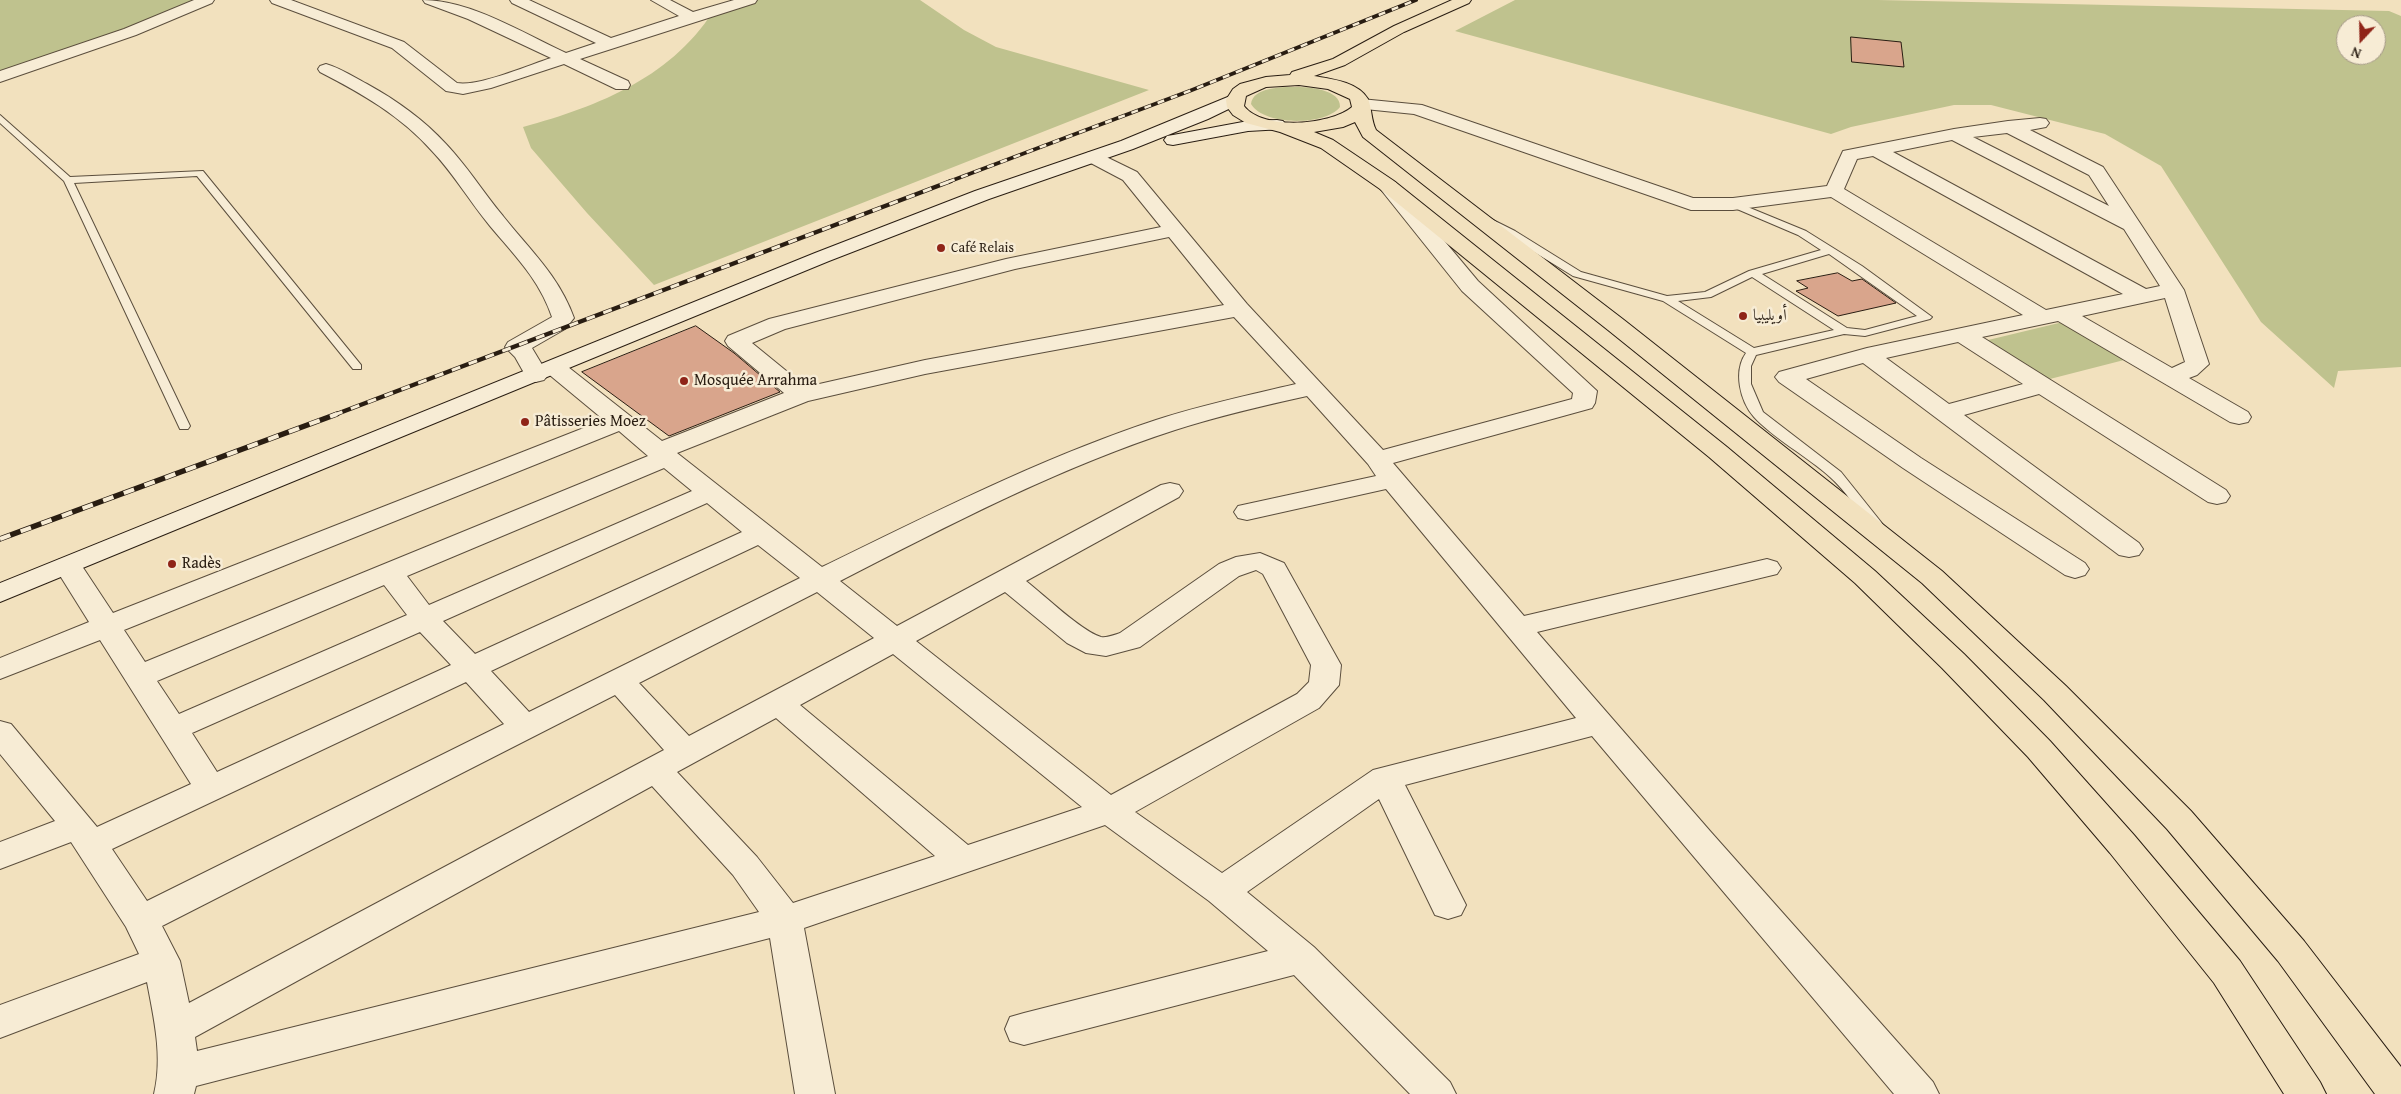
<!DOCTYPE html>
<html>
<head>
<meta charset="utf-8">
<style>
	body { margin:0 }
	#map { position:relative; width:2401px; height:1094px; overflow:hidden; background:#f2e1be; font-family:"Gentium Book Plus",serif }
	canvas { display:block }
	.north { position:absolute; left:2336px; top:15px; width:50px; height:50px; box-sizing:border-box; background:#f7ecd5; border:1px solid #a59987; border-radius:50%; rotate:201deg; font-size:14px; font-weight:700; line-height:20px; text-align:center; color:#291d12 }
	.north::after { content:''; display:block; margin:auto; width:18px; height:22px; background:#8f2418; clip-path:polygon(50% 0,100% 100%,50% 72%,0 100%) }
</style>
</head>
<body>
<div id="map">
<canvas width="2401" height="1094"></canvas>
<div class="north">N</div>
</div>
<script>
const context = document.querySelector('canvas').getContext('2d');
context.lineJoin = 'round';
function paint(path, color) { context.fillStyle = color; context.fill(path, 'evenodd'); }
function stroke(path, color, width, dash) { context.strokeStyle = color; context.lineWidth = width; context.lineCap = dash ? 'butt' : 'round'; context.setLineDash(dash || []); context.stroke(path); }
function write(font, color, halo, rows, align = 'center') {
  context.font = font + ' "Gentium Book Plus",Amiri,serif'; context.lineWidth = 5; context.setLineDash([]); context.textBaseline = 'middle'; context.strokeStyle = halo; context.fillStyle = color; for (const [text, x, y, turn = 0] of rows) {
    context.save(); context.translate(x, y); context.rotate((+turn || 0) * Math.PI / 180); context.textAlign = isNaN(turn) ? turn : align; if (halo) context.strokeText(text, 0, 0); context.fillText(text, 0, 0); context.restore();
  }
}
const green = new Path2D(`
	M0 0H195L160 17 0 75Z
	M744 0H920L964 30 996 47 1149 90 654 285 587 213 531 148 523 127C600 106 675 76 717 5Z
	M1515 0H1878L2389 11 2401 16V367L2338 371 2334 388 2261 322 2161 166 2105 134 1991 105H1954L1851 127 1831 134 1455 31ZM2346 25H2376V55H2346Z
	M1295 87C1308 87 1341 89 1340 107 1325 126 1264 126 1251 104 1253 87 1282 87 1295 87Z
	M2063 322 2128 359 2046 380 1984 341Z`);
const building = new Path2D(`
	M1851 37 1901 42 1904 67 1852 62Z
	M1838 273 1852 281 1862 279 1896 303 1838 316 1796 291 1808 288 1797 281Z
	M696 326 734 353 780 392 669 436 582 372Z`);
const service = new Path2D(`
	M0 115 70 177 203 171 361 365V369H353L197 176 74 183 190 426 188 429H180L64 181 0 123Z
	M1733 201 1806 231 1862 266 1932 317 1930 319 1865 336 1844 334 1756 355 1751 366V384L1763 412 1841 472 1881 522 1883 525 1881 528H1871C1858 511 1846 491 1830 477 1808 457 1773 438 1754 417 1740 401 1733 371 1746 353L1663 301 1573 276 1484 221 1489 218 1515 231 1581 272 1667 296 1705 292 1749 271 1821 250 1798 235 1730 206V202ZM1829 254 1917 316 1865 330 1847 328 1762 274ZM1752 277 1834 330 1754 348 1678 301 1711 297Z`);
const minor = new Path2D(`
	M270 0H291L404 42 457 83C478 87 529 65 551 58L468 19 425 3 423 0C470 0 523 33 566 53L596 43 512 3 510 0H529L611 38 679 16 651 0H670L693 12 734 0H757L755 3 580 59 628 81 630 85 628 89H616L564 64 491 88 463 94 452 92 446 91 392 48 272 3Z
	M326 64C340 68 354 77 367 84 396 100 423 119 446 144 467 166 483 192 503 216 530 250 559 276 574 318L565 329 532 348 544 368 547 363 555 361 563 363 662 441 784 393 728 346 725 341 728 336 769 319 1006 259 1161 227 1123 180 1087 161 1085 157 1087 153 1094 151 1137 172 1247 304 1383 450 1572 399 1573 393 1462 291 1378 186 1381 182H1395L1478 281 1597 391 1595 403 1592 408 1393 463 1524 616 1767 559 1777 562 1781 568 1777 574 1537 632 1710 831 1933 1082 1939 1094H1894L1592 736 1405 785 1466 905 1461 915 1448 919 1435 915 1379 799 1247 892 1314 947 1450 1082 1456 1094H1410L1294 975 1024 1045 1010 1041 1005 1029 1010 1017 1024 1013 1268 951 1209 901 1105 825 804 928 835 1094H795L770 938 196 1086 194 1094H154C163 1057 154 1019 147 982L0 1038V1005L139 954 126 927 71 842 0 869V842L55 821 0 754V721L11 724 97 827 191 784 100 640 0 679V658L89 622 54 566 58 560 68 557 78 560 113 613 604 420 546 372 548 375 544 380 536 382 528 380 515 357 505 347 508 342 552 317C539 279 515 256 490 226 470 202 454 174 432 151 401 116 361 93 320 72L318 69 320 66ZM1169 237 1224 305 925 360 806 387 752 343 785 329 1015 269ZM1234 317 1296 384C1249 395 1202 405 1156 420 1041 458 931 514 822 567L677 453 808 401 925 374ZM1307 396 1368 464 1376 476 1238 506 1234 512 1238 518 1247 520 1386 489 1576 718 1373 770 1222 873 1135 812 1319 708 1339 685 1341 665 1284 563 1260 553 1236 557 1219 564 1120 633C1114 635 1107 638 1101 637 1081 631 1043 594 1026 581L1179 497 1183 491 1179 485 1170 483 1161 485 897 626 840 581C949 525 1058 468 1175 430 1218 416 1262 406 1307 396ZM619 431 648 456 145 662 124 630ZM664 468 692 491 429 605 407 576ZM707 503 742 532 475 654 443 621ZM758 545 800 578 529 712 491 671ZM1256 570 1263 574 1311 665 1309 682 1297 694 1111 795 916 641 1005 592 1067 643 1086 653 1106 656 1140 647 1239 576ZM384 585 407 615 179 714 157 681ZM817 592 874 638 689 736 639 683ZM420 632 451 665 217 772 192 733ZM893 654 1082 807 968 845 800 705ZM466 682 504 724 147 901 112 849ZM615 695 664 750 189 1003 180 961 162 926ZM776 718 935 856 793 903 757 857 677 772ZM652 786 733 875 759 912 197 1051 195 1037Z
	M1361 99 1422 105 1693 198H1733L1827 186 1843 151 1954 129 2008 121 2040 118 2046 119 2049 123 2046 127 2030 130 2103 167 2184 290 2209 364 2197 375 2189 378 2248 412 2251 417 2248 422 2239 424 2230 422 2058 321 1982 337 2226 490 2230 496 2226 502 2217 504 2208 502 2039 394 1964 415 2139 543 2143 549 2139 555 2129 557 2119 555 1863 363 1806 379 1921 458 2085 563 2089 569 2085 575 2075 578 2065 575 1903 468 1779 382 1775 377 1779 372 1867 348 2023 315 1831 197 1733 210H1691L1414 114 1355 108 1352 104 1355 100ZM2007 133 2089 175 2109 206 1973 137ZM1952 140 2124 229 2160 286 2146 289 1893 152ZM1873 156 2123 294 2046 310 1844 189 1857 159ZM2165 298 2185 362 2172 368 2082 316ZM1958 342 2023 384 1949 404 1886 358Z`);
const tertiary = new Path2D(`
	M194 0H214L212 3 136 35 0 82V71L124 29Z`);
const secondary = new Path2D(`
	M1235 94 1241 95 1244 99 1241 103 1208 119 1133 149 989 199 829 261 0 602V583L815 253 975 191 1121 141Z
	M1277 120 1283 121 1286 125 1283 129 1248 131 1173 145 1167 144 1164 140 1167 136 1173 135 1248 121Z`);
const trunk = new Path2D(`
	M1452 0H1471L1469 3 1404 32 1345 65 1314 76C1332 79 1358 82 1368 99 1372 109 1371 120 1376 130L1624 320 1942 571 2066 686 2191 811 2304 941 2401 1067V1094H2375L2278 961 2167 829 2044 700 1922 583 1608 330 1363 137 1355 122 1343 127 1314 132 1333 140 1394 181 1727 447 1875 571 1964 654 2050 741 2134 835 2240 961 2320 1082 2326 1094H2284L2214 983 2110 853 2028 757 1942 668 1855 583 1709 457 1380 189 1321 148 1280 132 1246 123 1233 115 1227 107 1226 100 1233 89 1240 84 1266 77 1290 75 1292 72 1333 59 1394 26ZM1299 85 1328 89 1350 99 1352 107C1331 125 1263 131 1244 106L1246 96 1266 87Z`);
const railFar2 = new Path2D(`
	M948 182 1192 90 1416 0`);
const railFar1 = new Path2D(`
	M334 415 951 181`);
const rail = new Path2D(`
	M0 539 337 414`);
const markers = [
	[941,248,5,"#8f2418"],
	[1743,316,5,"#8f2418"],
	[684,381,5,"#8f2418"],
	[525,422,5,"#8f2418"],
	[172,564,5,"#8f2418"]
];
const farPoinames = [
	["Café Relais",951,248]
];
const poiNames = [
	["أويليبيا",1753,316],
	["Mosquée Arrahma",694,381],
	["Pâtisseries Moez",535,422],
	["Radès",182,564]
];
paint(green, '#bfc28e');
paint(building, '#d9a58c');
stroke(building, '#291d12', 1);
stroke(service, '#5b4e3d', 2);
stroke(minor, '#5b4e3d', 2);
stroke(tertiary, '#5b4e3d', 2);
stroke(secondary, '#291d12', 2);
stroke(trunk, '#291d12', 2);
paint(service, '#f7ecd5');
paint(minor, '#f7ecd5');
paint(tertiary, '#f7ecd5');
paint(secondary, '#f7ecd5');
paint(trunk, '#f2e1be');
stroke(railFar2, '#291d12', 4);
stroke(railFar1, '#291d12', 4.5);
stroke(rail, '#291d12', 5.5);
stroke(railFar2, '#f7ecd5', 2.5, [7]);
stroke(railFar1, '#f7ecd5', 3, [9]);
stroke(rail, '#f7ecd5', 4, [11]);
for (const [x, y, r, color] of markers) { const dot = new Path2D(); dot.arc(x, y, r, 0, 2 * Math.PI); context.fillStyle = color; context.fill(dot); stroke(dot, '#f7ecd5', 2); }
write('14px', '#291d12', '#f7ecd5', farPoinames, 'left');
write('16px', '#291d12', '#f7ecd5', poiNames, 'left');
</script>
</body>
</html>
